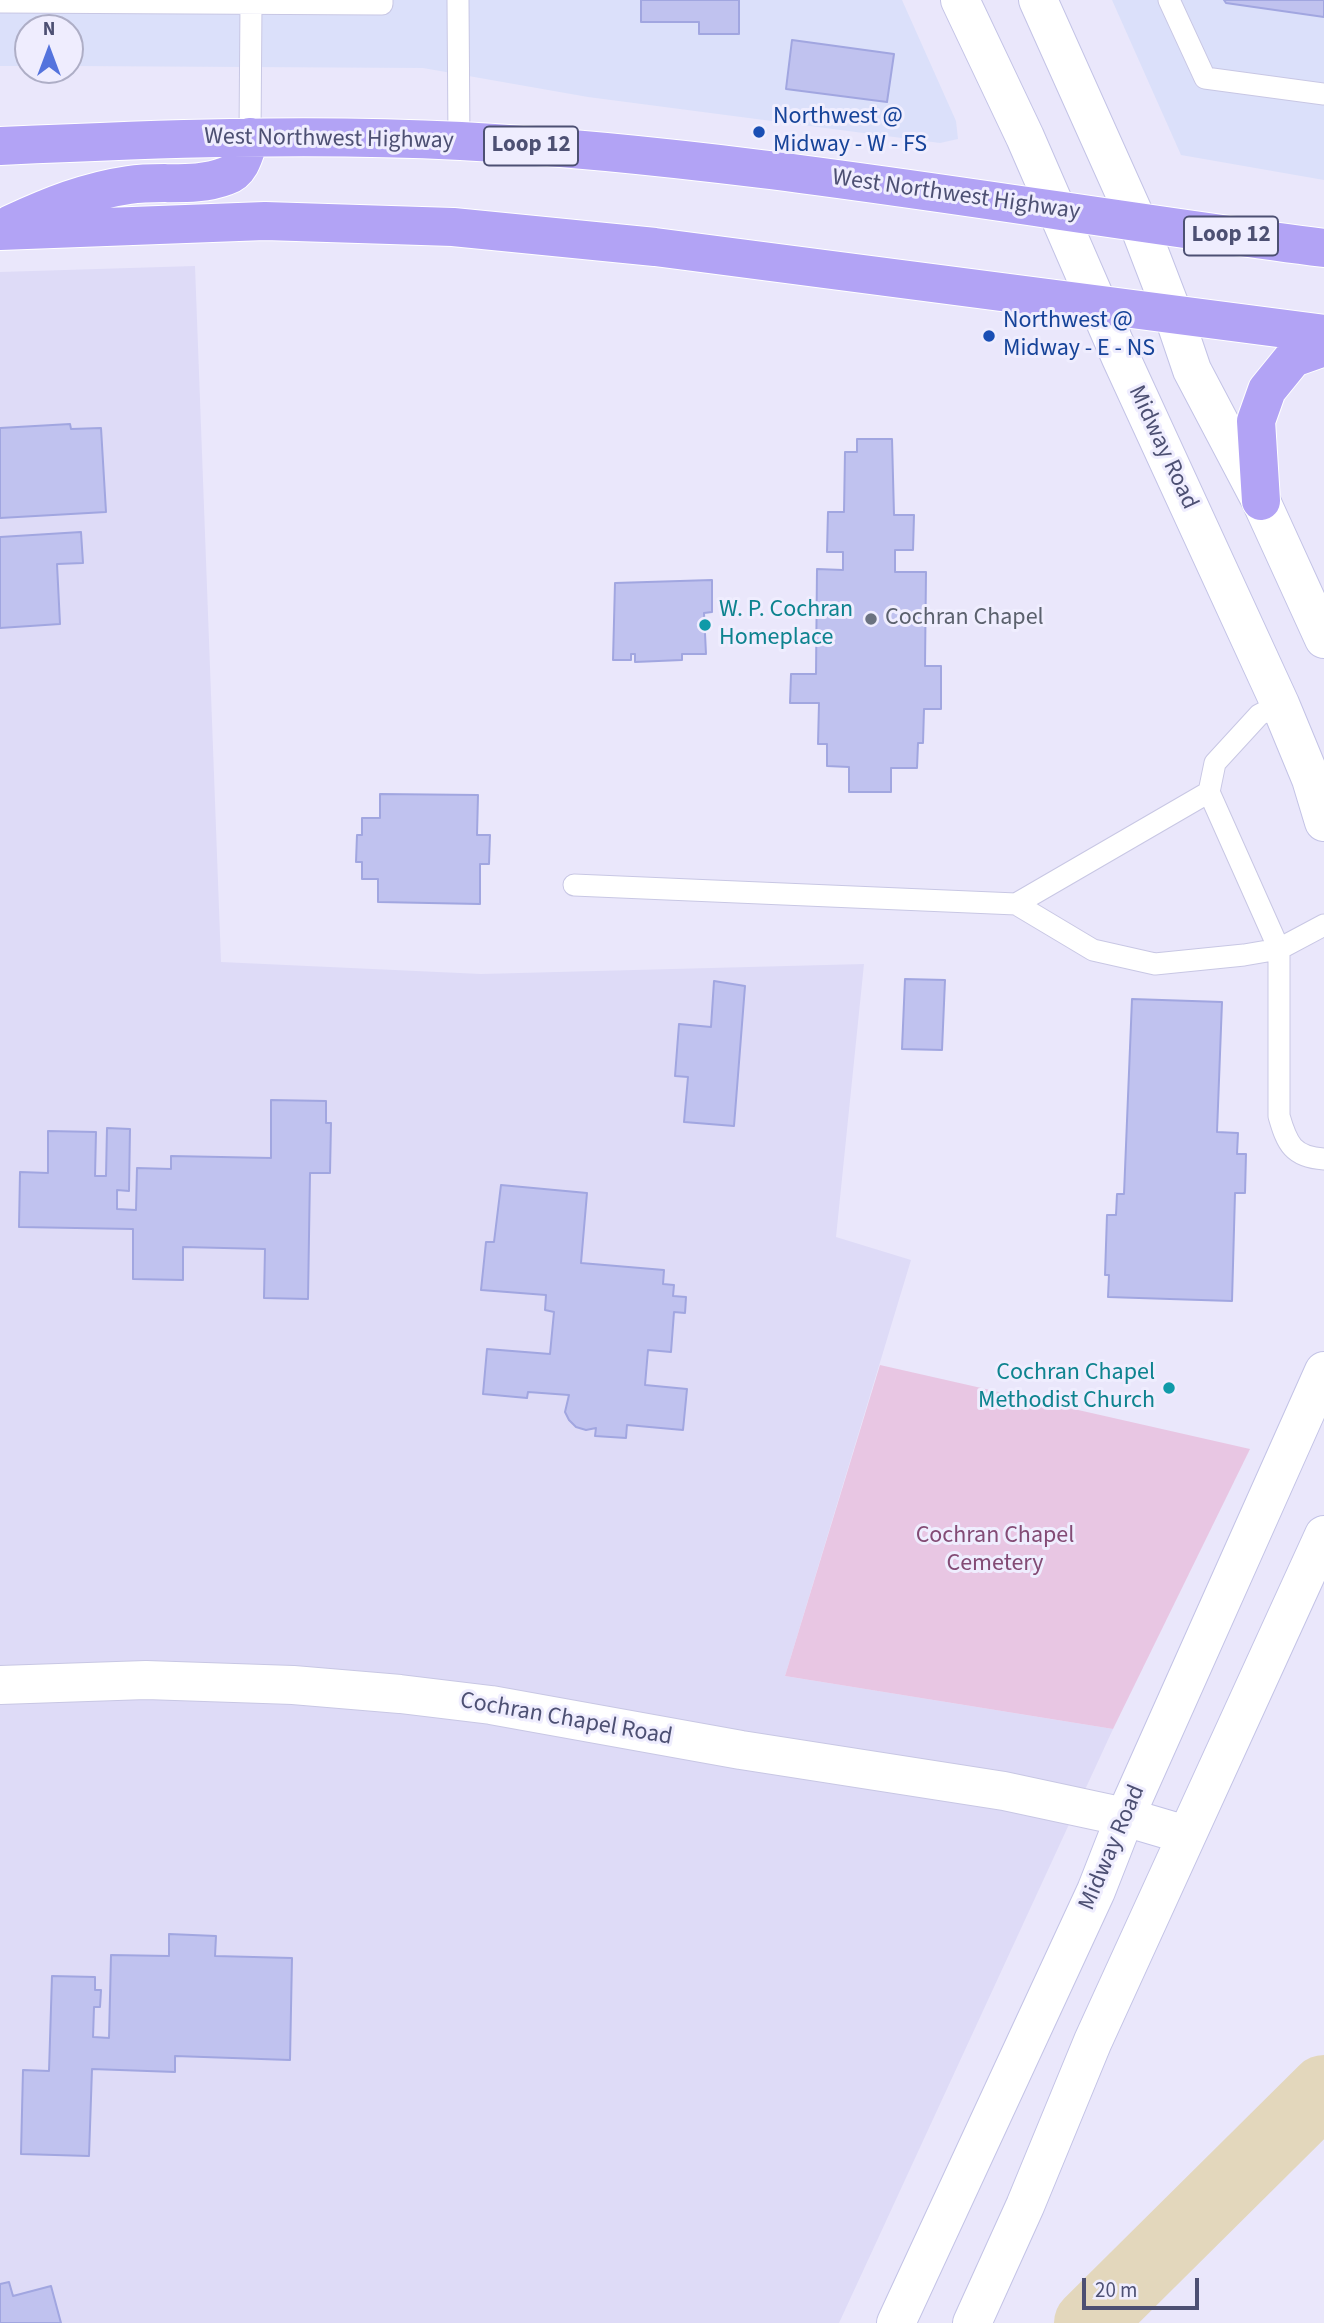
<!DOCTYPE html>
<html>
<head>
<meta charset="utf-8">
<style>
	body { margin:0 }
	#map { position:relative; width:1324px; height:2323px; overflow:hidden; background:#eae7fb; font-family:"Source Sans 3",sans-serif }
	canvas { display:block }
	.north { position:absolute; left:14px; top:14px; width:70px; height:70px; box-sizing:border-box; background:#efedfe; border:2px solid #aeaec6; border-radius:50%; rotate:0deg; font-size:19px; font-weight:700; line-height:28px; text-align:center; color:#4d5073 }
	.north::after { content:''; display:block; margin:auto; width:24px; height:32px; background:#5473dd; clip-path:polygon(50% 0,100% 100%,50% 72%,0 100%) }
	.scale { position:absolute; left:1082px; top:2278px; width:117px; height:32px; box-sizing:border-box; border:4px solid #4d5073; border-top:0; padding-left:9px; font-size:21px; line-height:24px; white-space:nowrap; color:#4d5073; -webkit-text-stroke:5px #efedfe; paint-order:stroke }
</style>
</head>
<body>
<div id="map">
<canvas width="1324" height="2323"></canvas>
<div class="north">N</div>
<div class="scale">20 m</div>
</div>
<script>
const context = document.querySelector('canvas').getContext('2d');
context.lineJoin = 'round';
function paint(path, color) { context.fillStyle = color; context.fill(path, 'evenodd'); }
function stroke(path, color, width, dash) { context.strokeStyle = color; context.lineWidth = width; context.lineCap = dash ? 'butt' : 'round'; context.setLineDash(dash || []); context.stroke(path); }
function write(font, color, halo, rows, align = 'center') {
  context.font = font + ' "Source Sans 3",sans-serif'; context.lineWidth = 6; context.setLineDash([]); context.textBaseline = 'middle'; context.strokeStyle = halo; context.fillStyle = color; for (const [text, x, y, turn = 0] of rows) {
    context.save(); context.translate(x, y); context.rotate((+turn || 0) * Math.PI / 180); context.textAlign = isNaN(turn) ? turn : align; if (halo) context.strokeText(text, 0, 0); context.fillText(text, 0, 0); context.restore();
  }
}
const residential = new Path2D(`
	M195 266 221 962 481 974 864 964 836 1237 911 1260 785 1676 1113 1729 839 2323H0V272Z`);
const commercial = new Path2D(`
	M0 0H902L956 121 958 139 940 143 588 97 423 68 70 66V28H28V66H0Z
	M1112 0H1324V180L1181 155Z`);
const green = new Path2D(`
	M880 1365 1250 1449 1113 1729 785 1676Z`);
const river = new Path2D(`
	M1089 2323 1324 2090`);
const building = new Path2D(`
	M641 0H739V34H699V22H641Z
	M1224 0H1324V17L1226 3Z
	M792 40 894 54 887 102 786 89Z
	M70 424 71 429 101 428 106 512 0 518V428Z
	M857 439H892L894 515H914L913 550H895V572H926L925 666H941V709H924L923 743H918L917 768H891V792H849V767L827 766V744H818L819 703H790L791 674H816L817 569 843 570V552H827L828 512H844L845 452H857Z
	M81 532 83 563 57 564 60 624 0 628V537Z
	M712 580V612L704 613 706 654H682V660L635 662V654H631V660H613L615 583Z
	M380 794 478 795 477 835H490L489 864H480V904L378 902V879H362V862H356L357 835H362V818H380Z
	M905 979 945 980 942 1050 902 1049Z
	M714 981 745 986 734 1126 684 1122 688 1077 675 1076 679 1024 711 1027Z
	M1132 999 1222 1002 1217 1132 1238 1133 1237 1154H1246L1245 1193H1235L1232 1301 1108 1297 1109 1275H1105L1107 1215H1116L1117 1194H1124Z
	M271 1100 326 1101V1123H331L330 1173H310L308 1299 264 1298 265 1249 183 1247V1280L133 1279V1229L19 1227 20 1172 48 1173V1131L96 1132 95 1176H106L107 1128 130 1129 129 1191 117 1190V1209L136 1210 137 1168 171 1169V1156L271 1158Z
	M501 1185 587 1193 581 1263 664 1270 663 1284 674 1285 673 1296 686 1297 685 1313 674 1312 671 1352 648 1350 645 1385 687 1389 683 1430 627 1425 626 1438 595 1436 596 1428 586 1430 576 1427 569 1420 565 1412 569 1395 528 1392 527 1398 483 1394 487 1349 550 1354 554 1312 545 1310 546 1295 481 1290 486 1242H494Z
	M169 1934 216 1936 215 1956 292 1958 290 2060 175 2056V2072L92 2069 89 2156 21 2154 23 2070 49 2071 52 1976 95 1977V1990H101L100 2007H94L93 2037 109 2038 111 1955 169 1956Z
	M9 2282 13 2296 51 2286 61 2323H0V2284Z`);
const lane = new Path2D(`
	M458 0 459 141
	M1169 0 1205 78 1324 94
	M0 2 382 4V0
	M250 137 251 3
	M1209 792 1279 949V1116C1287 1144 1293 1157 1324 1159
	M574 885 1016 904 1093 950 1155 964 1244 955 1279 949 1324 925
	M1016 904 1209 792 1215 763 1259 715 1280 704`);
const street = new Path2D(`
	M0 1685 146 1680 293 1685 400 1694 491 1705 741 1750 1004 1791 1125 1817`);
const secondary = new Path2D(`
	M960 0 1025 137 1121 358 1280 704 1311 779 1324 822
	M1038 0 1138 223 1173 314 1192 370 1261 501 1324 639
	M1125 1817 1186 1835
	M896 2323 1096 1891 1125 1817 1324 1371
	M972 2323 1025 2206 1093 2041 1324 1535`);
const primary = new Path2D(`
	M0 146C154 139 307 133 461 141 751 157 1037 211 1324 248
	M11 224C50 206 87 191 129 185 161 180 195 188 226 176 242 171 245 151 250 137
	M0 231 265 221 453 227 655 247 1324 334
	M1261 501 1256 421 1267 390 1293 358 1324 347`);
const markers = [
	[759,132,7,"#1a4fb4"],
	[989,336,7,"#1a4fb4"],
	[871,619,7,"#6b7280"],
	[705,625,7,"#0f9aa8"],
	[1169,1388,7,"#0f9aa8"]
];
const shields = [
	[531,146,94],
	[1231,236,94]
];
const shieldNames = [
	["Loop 12",531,146],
	["Loop 12",1231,236]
];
const transitNames = [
	["Northwest @",773,118],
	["Midway - W - FS",773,146],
	["Northwest @",1003,322],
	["Midway - E - NS",1003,350]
];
const streetNames = [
	["West Northwest Highway",329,140,1],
	["West Northwest Highway",956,196,8],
	["Midway Road",1162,448,65],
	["Cochran Chapel Road",566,1720,10],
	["Midway Road",1113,1848,-67]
];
const cultureNames = [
	["W. P. Cochran",719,611],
	["Homeplace",719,639],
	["Cochran Chapel",1155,1374,"right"],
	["Methodist Church",1155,1402,"right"]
];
const worshipNames = [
	["Cochran Chapel",885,619]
];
const parkNames = [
	["Cochran Chapel",995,1537],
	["Cemetery",995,1565]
];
paint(residential, '#dedbf7');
paint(commercial, '#dbe0fa');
paint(green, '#e8c6e3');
stroke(river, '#e3d7bc', 70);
paint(building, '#c0c2ef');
stroke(building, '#a1a6e0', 2);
stroke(lane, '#c8c7e4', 23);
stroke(street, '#c8c7e4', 40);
stroke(secondary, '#c3c3e6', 40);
stroke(primary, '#fff', 40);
stroke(lane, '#fff', 21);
stroke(street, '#fff', 38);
stroke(secondary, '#fff', 38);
stroke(primary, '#b2a3f5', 38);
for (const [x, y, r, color] of markers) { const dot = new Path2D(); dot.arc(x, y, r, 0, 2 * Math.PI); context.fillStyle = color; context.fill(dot); stroke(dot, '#efedfe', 2.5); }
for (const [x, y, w] of shields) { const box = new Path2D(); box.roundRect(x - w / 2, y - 19.5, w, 39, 5); context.fillStyle = '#efedfe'; context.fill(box); stroke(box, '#4d5073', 2); }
write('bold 23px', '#4d5073', null, shieldNames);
write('24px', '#164399', '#efedfe', transitNames, 'left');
write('24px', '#4d5073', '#efedfe', streetNames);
write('24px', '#0d838f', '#efedfe', cultureNames, 'left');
write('24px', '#5b616d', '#efedfe', worshipNames, 'left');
write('24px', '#834b75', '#efedfe', parkNames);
</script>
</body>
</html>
